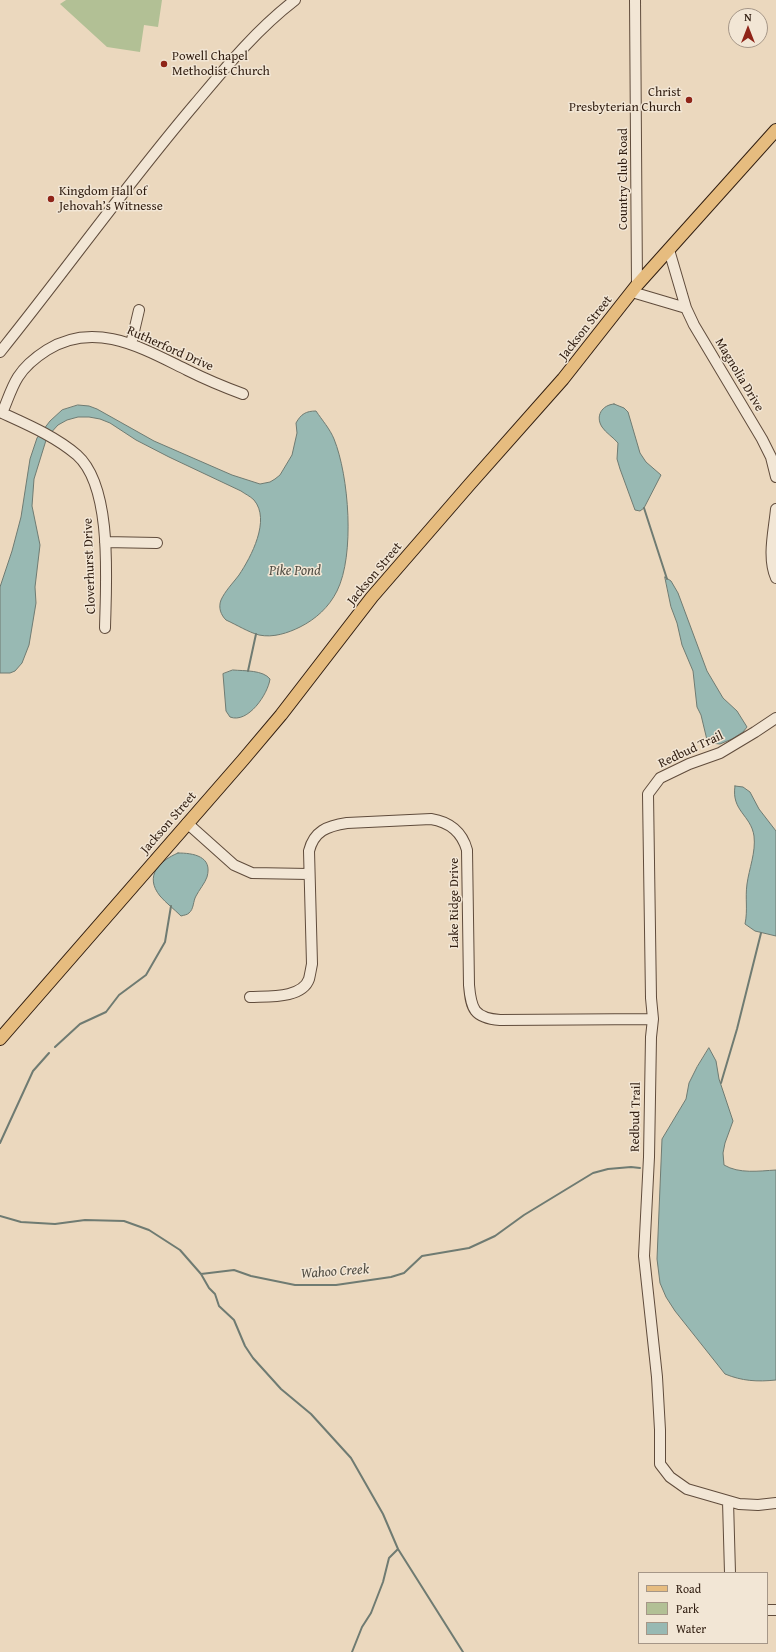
<!DOCTYPE html>
<html>
<head>
<meta charset="utf-8">
<style>
	body { margin:0 }
	#map { position:relative; width:776px; height:1652px; overflow:hidden; background:#ebd8be; font-family:"Gentium Book Plus",serif }
	canvas { display:block }
	.legend { position:absolute; left:638px; top:1572px; width:130px; height:72px; box-sizing:border-box; background:#f2e6d5; border:1px solid #a59687; margin:0; padding:5px 7px; list-style:none; font-size:12px; color:#311e11 }
	.legend li { display:flex; align-items:center; gap:8px; height:20px }
	.legend b { width:20px; border:1px solid #a59687 }
	.north { position:absolute; left:728px; top:8px; width:40px; height:40px; box-sizing:border-box; background:#f2e6d5; border:1px solid #a59687; border-radius:50%; rotate:0deg; font-size:11px; font-weight:700; line-height:16px; text-align:center; color:#311e11 }
	.north::after { content:''; display:block; margin:auto; width:14px; height:18px; background:#8f2418; clip-path:polygon(50% 0,100% 100%,50% 72%,0 100%) }
</style>
</head>
<body>
<div id="map">
<canvas width="776" height="1652"></canvas>
<ul class="legend">
<li><b style="height:5px;background:#e6bc7f"></b>Road</li>
<li><b style="height:11px;background:#b2c095"></b>Park</li>
<li><b style="height:11px;background:#98b9b3"></b>Water</li>
</ul>
<div class="north">N</div>
</div>
<script>
const context = document.querySelector('canvas').getContext('2d');
context.lineJoin = 'round';
function paint(path, color) { context.fillStyle = color; context.fill(path, 'evenodd'); }
function stroke(path, color, width, dash) { context.strokeStyle = color; context.lineWidth = width; context.lineCap = dash ? 'butt' : 'round'; context.setLineDash(dash || []); context.stroke(path); }
function write(font, color, halo, rows, align = 'center') {
  context.font = font + ' "Gentium Book Plus",serif'; context.lineWidth = 3; context.setLineDash([]); context.textBaseline = 'middle'; context.strokeStyle = halo; context.fillStyle = color; for (const [text, x, y, turn = 0] of rows) {
    context.save(); context.translate(x, y); context.rotate((+turn || 0) * Math.PI / 180); context.textAlign = isNaN(turn) ? turn : align; if (halo) context.strokeText(text, 0, 0); context.fillText(text, 0, 0); context.restore();
  }
}
const green = new Path2D(`
	M66 0H162L158 27 144 25 140 52 107 47 60 4Z`);
const water = new Path2D(`
	M614 404 624 408 628 412 640 453 646 462 661 475 644 508 640 511 635 510 620 469 617 459 618 443C613 437 606 433 602 427 595 416 602 405 614 404Z
	M78 405 89 406 97 409 154 441 232 475 260 484 270 482 275 479 280 475 292 455 297 433 296 423C301 414 306 411 316 411 322 420 330 429 334 439 349 476 355 555 337 591 329 607 316 619 300 627 288 633 273 638 259 635 248 632 237 625 226 620 221 615 218 608 221 600 225 591 233 583 239 575 251 557 271 520 254 500 250 496 245 494 241 491L169 457 136 440 110 423 100 419 89 417H78L67 420 58 425 47 437 34 479 32 506 40 545 35 587 36 603 29 645 22 663 15 671 10 673H0V587L12 551 21 517 30 459 37 438 50 421 62 410Z
	M665 577 671 581 678 593 707 671 723 698 737 711 747 727 743 732 732 739 720 744 711 743 707 740 701 715 697 707 693 671 682 645 677 623 671 607Z
	M233 670C245 671 263 670 270 679 268 694 248 724 230 717L226 711 223 674Z
	M735 786 743 787 750 792 759 809 776 831V936L755 931 745 924C748 910 745 898 747 884 749 869 756 852 754 836 751 815 731 811 735 786Z
	M178 853C193 853 213 856 207 877 205 883 199 890 196 896 193 901 194 909 189 913 187 915 184 915 181 916 174 909 166 903 160 896 144 876 159 861 178 853Z
	M709 1048 716 1061 719 1079 733 1121 725 1143 723 1153 724 1165C739 1174 759 1171 776 1170V1380C757 1382 742 1381 725 1374L675 1311 666 1297 660 1283 657 1259 662 1139 686 1099 689 1083 697 1067Z`);
const stream = new Path2D(`
	M644 508 667 579
	M248 671 256 634
	M55 1047 80 1024 106 1012 119 995 146 975 165 942 171 906
	M721 1083 737 1029 761 933
	M0 1143 33 1071 49 1053
	M0 1216 21 1222 55 1224 85 1220 124 1221 149 1230 180 1250 201 1274 209 1288 215 1294 219 1306 234 1320 245 1346 253 1358 281 1389 311 1414 351 1458 383 1514 398 1549 463 1652
	M201 1274 234 1270 251 1276 295 1285H336L391 1277 404 1273 422 1256 469 1248 495 1236 524 1215 593 1173 608 1169 631 1167 640 1168
	M352 1652 362 1627 371 1613 383 1582 389 1558 398 1549`);
const minor = new Path2D(`
	M635 0 637 285
	M669 250 686 308 694 325 762 439 771 457 776 477
	M632 292 686 308
	M131 344 139 310
	M0 352C66 270 127 184 195 104 226 67 256 30 295 0
	M0 412C26 424 55 436 77 455 113 487 106 582 105 628
	M2 413C7 402 11 388 18 377 25 366 36 357 47 350 95 320 142 348 187 370 205 379 224 387 243 394
	M776 509C774 531 767 557 776 578
	M105 542 157 543
	M776 718 755 732 720 753 689 764 660 778 648 794 651 998 653 1019 651 1037 649 1157 644 1256 657 1377 660 1430V1464L670 1477 687 1489 739 1504 758 1505 776 1503
	M187 823 234 865 252 873 309 874
	M250 997C267 996 302 999 309 979 310 975 311 969 312 964L309 851C314 831 327 826 347 823L431 819C450 822 462 832 467 850L469 985C471 1009 474 1018 500 1020L653 1019
	M728 1501 730 1573
	M767 1610H776`);
const major = new Path2D(`
	M0 1039 243 760 281 715 372 597 470 484 563 379 637 285 776 130`);
const markers = [
	[164,64,4,"#8f2418"],
	[689,100,4,"#8f2418"],
	[51,199,4,"#8f2418"]
];
const poiNames = [
	["Powell Chapel",172,57],
	["Methodist Church",172,72],
	["Christ",681,93,"right"],
	["Presbyterian Church",681,108,"right"],
	["Kingdom Hall of",59,192],
	["Jehovah’s Witnesse",59,207]
];
const streetNames = [
	["Country Club Road",624,179,-90],
	["Jackson Street",586,328,-52],
	["Rutherford Drive",170,349,24],
	["Magnolia Drive",739,375,59],
	["Cloverhurst Drive",90,566,-92],
	["Jackson Street",375,574,-50],
	["Redbud Trail",691,750,-25],
	["Jackson Street",169,823,-49],
	["Lake Ridge Drive",455,903,-90],
	["Redbud Trail",636,1117,-89]
];
const waterNames = [
	["Pike Pond",295,571],
	["Wahoo Creek",335,1272,-4]
];
paint(green, '#b2c095');
paint(water, '#98b9b3');
stroke(water, '#6f7b72', 1);
stroke(stream, '#6f7b72', 2);
stroke(minor, '#604c3c', 12);
stroke(major, '#311e11', 14);
stroke(minor, '#f2e6d5', 10);
stroke(major, '#e6bc7f', 12);
for (const [x, y, r, color] of markers) { const dot = new Path2D(); dot.arc(x, y, r, 0, 2 * Math.PI); context.fillStyle = color; context.fill(dot); stroke(dot, '#f2e6d5', 1.5); }
write('13px', '#311e11', '#f2e6d5', poiNames, 'left');
write('13px', '#311e11', '#f2e6d5', streetNames);
write('italic 14px', '#504c42', '#f2e6d5', waterNames);
</script>
</body>
</html>
